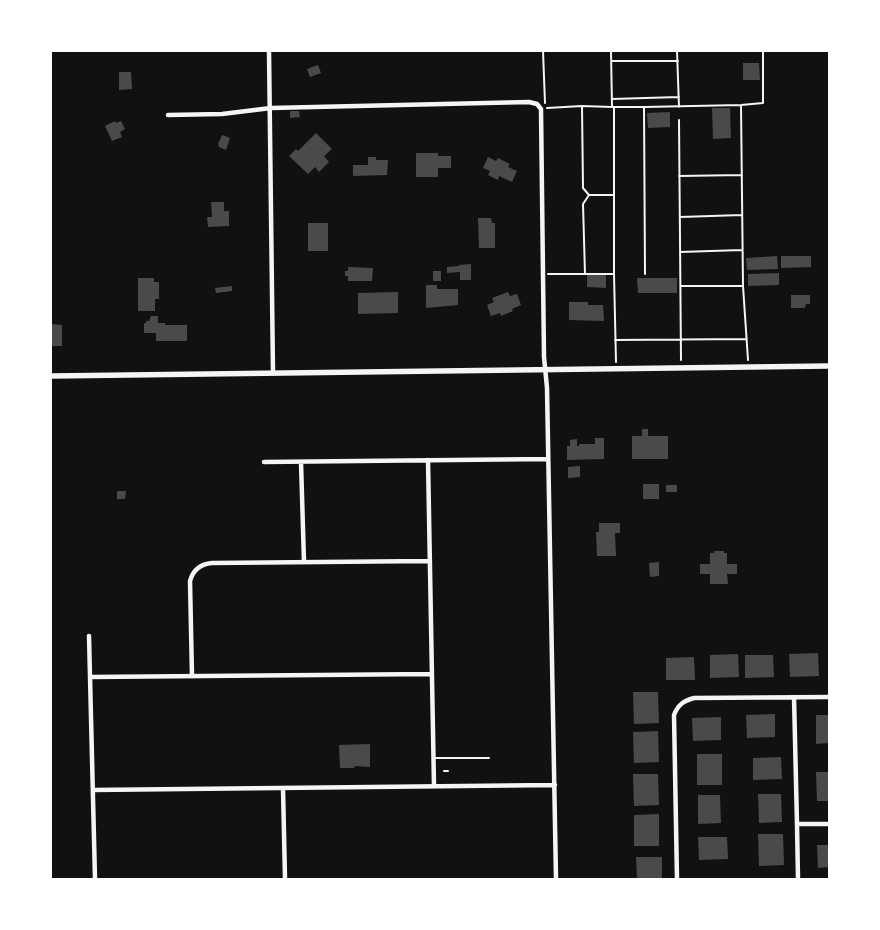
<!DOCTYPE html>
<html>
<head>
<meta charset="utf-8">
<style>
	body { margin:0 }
	#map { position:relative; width:880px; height:930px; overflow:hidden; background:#111; font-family:"Exo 2",sans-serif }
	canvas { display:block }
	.frame { position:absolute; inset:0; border:52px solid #fff; pointer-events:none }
</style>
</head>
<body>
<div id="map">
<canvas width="880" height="930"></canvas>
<div class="frame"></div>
</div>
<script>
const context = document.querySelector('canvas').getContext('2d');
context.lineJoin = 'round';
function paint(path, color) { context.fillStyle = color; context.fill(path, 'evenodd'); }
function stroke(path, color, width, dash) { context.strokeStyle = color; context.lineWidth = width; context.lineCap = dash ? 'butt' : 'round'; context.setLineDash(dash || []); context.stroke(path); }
const building = new Path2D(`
	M743 63H759L760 80H743Z
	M318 65 321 73 310 77 307 69Z
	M119 72H131L132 89 119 90Z
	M712 108H730L731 138 713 139Z
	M290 111H299L300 117 290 118Z
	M670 112V127L648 128 647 113Z
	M115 121 116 123 121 121 125 129 120 132 122 137 112 141 105 126Z
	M316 133 332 149 324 156 329 162 319 172 315 167 308 174 289 156 296 149 298 151Z
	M222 135 230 138 226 150 219 147 218 144Z
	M416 153H438V156H451V168H438V177H416Z
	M368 157H376V160H388L387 175 353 176V165H368Z
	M488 157 496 161 498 158 510 164 508 167 517 171 512 182 499 176 498 180 488 175 490 171 483 168Z
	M211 202H224V211H229V226L208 227 207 217H212Z
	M478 218H491L492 223H495V248H479Z
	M308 223H328V251H308Z
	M777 256 778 269 747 270 746 258Z
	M781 256H811V267L781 268Z
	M471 264V280H460V272L447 273V267L459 266V265Z
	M348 267 373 268 372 281H348V276H345V271H348Z
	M433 271H441V281H433Z
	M779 273V285L748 286V274Z
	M587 275H606V288L587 287Z
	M138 278H154V282H159V299H155V311H138Z
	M637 278H677V293H638Z
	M426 285H437V289H458V305L426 308Z
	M232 286V291L216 293 215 288Z
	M398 292V313L358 314V293Z
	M508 292 510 296 517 294 521 305 512 309 513 311 501 316 500 313 491 316 487 305 494 302 492 298Z
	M791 295H810V304H806L805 308H791Z
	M569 302H588V305H603L604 321 569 320Z
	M151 316H158V323H165V325H187V341H156V333H144V323H146V321H149Z
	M52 324 62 325V346H51Z
	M642 429H648V436H668V459H632V436H642Z
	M595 438H604V459L567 460V446H570V440L577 439V446H579V444H595Z
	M580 466V477L568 478V467Z
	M643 484H659V499H643Z
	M666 485H677V492H666Z
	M117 491H126L125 499H117Z
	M599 523H620V533H615L616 556H597L596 532H599Z
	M714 551H724V553H727V564H737V574H727L728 584H710V574H700V564H710V553H714Z
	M659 562V576L650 577 649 563Z
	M818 653 819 676 790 677 789 654Z
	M738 654 739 677 710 678V655Z
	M745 655H773L774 677 745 678Z
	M694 657 695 680H666V658Z
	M633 692H658L659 723 634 724Z
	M775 714V737L747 738 746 715Z
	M816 715H829V743L816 744Z
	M721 717V740L693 741 692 718Z
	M658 731 659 762 634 763 633 732Z
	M370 744V767L355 766 354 768H340L339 745Z
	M697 754H722V785H697Z
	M781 757 782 779 753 780V758Z
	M816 772H829V801H817Z
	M633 774H658L659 805 634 806Z
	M758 794H781L782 822 759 823Z
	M698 795H720L721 823 698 824Z
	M659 814V846H634V815Z
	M758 834H783L784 865 759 866Z
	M698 837H727L728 859 699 860Z
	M817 845H829V867L818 868Z
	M636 857H662V879H637Z`);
const path = new Path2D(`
	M543 51 545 103
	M611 51 612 107H644L645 274
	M677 51 679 107
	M612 61H678
	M612 99 679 97
	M741 105 743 286 748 360
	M582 106 583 188 589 195H613
	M614 107V274L616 362
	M644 107 741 105 763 103V51
	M547 108 582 106 612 107
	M679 120 681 360
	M679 176 742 175
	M680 217 742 215
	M680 252 742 250
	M548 274H614
	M585 274 583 204 589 195
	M681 286H743
	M615 340 746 339
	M444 771H448`);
const service = new Path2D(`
	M434 758H489`);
const minor = new Path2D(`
	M269 51 273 373
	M168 115 222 114 271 108 529 102 537 104 541 109 544 357 547 388 556 879
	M428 460 434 786
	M264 462 548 459
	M301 462 304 562
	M89 636 95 879
	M192 676 190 581C193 570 200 564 212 563L430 561
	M90 677 432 674
	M794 697 797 824H829
	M283 788 285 879
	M93 790 555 785
	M797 824 798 879
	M677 879 674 715C678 705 683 701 694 698L829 697`);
const tertiary = new Path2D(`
	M51 376 829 366`);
paint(building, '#4a4a4a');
stroke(path, '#f5f5f5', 2);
stroke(service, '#f5f5f5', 2);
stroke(minor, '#f5f5f5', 4.5);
stroke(tertiary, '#f5f5f5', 5.5);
</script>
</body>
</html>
